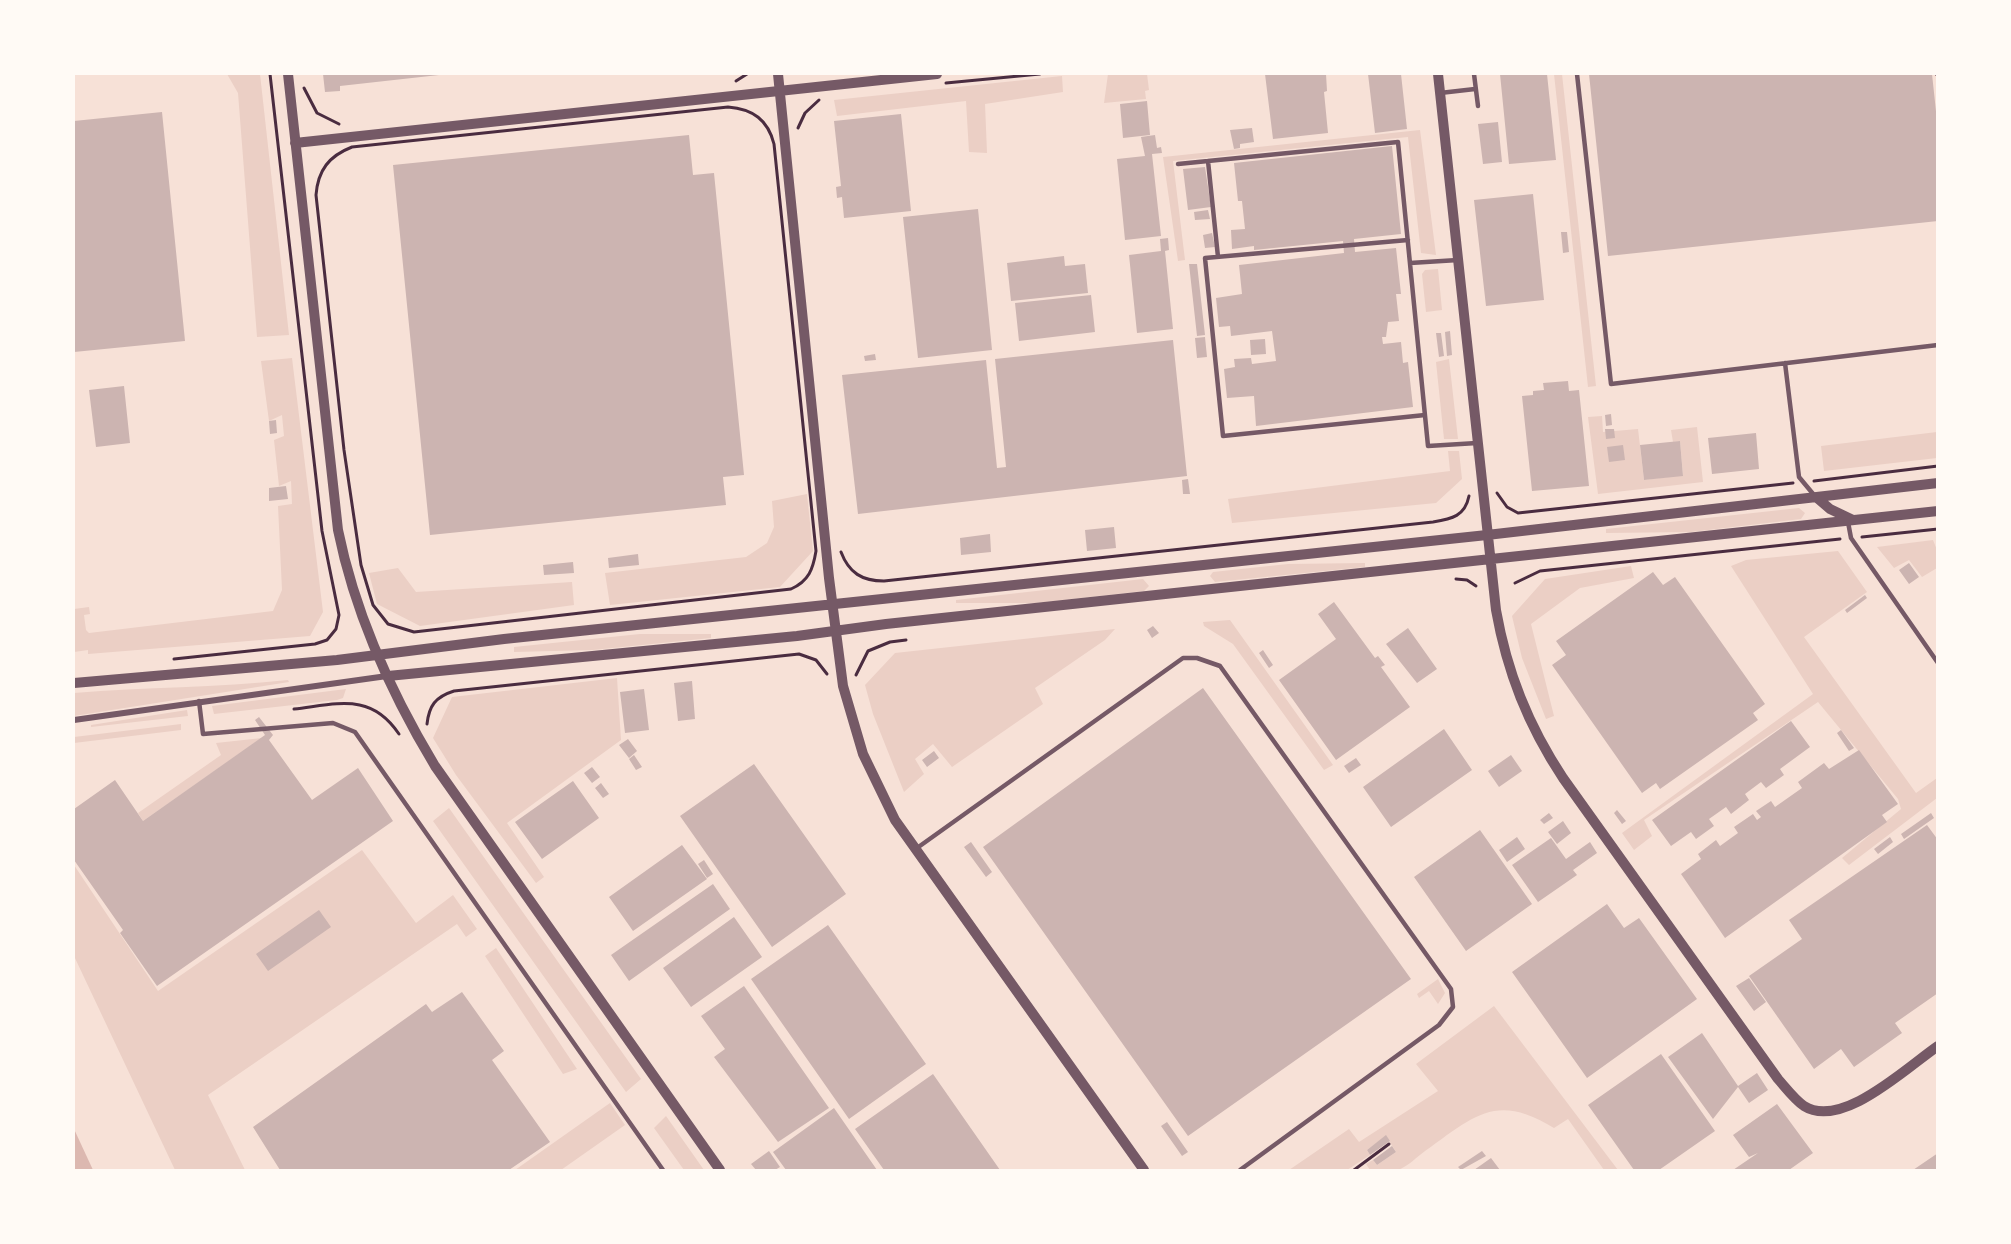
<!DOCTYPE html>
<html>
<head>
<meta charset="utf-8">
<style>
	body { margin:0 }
	#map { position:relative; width:2011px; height:1244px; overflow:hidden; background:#f7e1d7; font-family:"Source Sans 3",sans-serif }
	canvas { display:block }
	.frame { position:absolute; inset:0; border:75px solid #fffaf5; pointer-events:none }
</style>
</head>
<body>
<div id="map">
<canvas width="2011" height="1244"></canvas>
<div class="frame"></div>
</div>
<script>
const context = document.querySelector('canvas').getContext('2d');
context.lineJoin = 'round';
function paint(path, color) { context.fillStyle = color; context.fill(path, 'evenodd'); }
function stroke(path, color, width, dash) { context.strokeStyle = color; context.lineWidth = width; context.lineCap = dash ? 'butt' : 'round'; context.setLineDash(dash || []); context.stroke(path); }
const green = new Path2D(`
	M227 74H260L289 335 257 337 238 93Z
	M1108 74H1147L1149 90 1145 91 1146 99 1104 103Z
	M1554 74H1562L1596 386 1588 387Z
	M1062 76 1063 92 985 104 987 153 969 152 966 101 837 116 834 100Z
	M1420 130 1436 255 1421 253 1408 137 1173 161 1185 260 1178 261 1163 157Z
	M1438 269 1442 310 1426 312 1422 274 1425 270Z
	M292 358 323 612 310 636 88 654V650L74 652V609L89 607 90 614 84 615 86 630 89 633 273 611 282 590 278 506 292 504 291 481 279 486 274 440 284 436 282 415 269 421 261 361Z
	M1449 359 1458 439H1444L1436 362Z
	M1602 416 1603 432 1638 429 1644 480 1683 475 1680 441 1673 442 1671 430 1697 427 1703 482 1598 494 1588 417Z
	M1937 432V458L1824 471 1821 446Z
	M1448 451H1459L1462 479 1436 503 1232 523 1228 499 1450 471Z
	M807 494 813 551 780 587 610 605 605 573 746 557 767 543 774 527 772 501Z
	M1799 508 1805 513 1801 519 1691 532 1606 533V529Z
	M1933 540 1937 550V568L1922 577 1909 560 1894 568 1877 547Z
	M1838 551 1867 592 1804 637 1916 793 1937 778V798L1849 865 1842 858 1901 809 1898 799 1818 702 1644 820 1652 836 1634 850 1622 833 1813 694 1731 566 1746 560Z
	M1365 563V567L1215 582 1210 576 1213 572 1288 564Z
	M1631 566 1634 578 1580 588 1531 624 1554 716 1546 719 1522 658 1512 616 1545 579Z
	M398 568 416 592 572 582 574 605 420 626 377 604 369 573Z
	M1143 579 1149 586 1144 591 1036 603H956V600Z
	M1230 620 1333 765 1324 770 1233 644 1204 626 1203 622Z
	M1115 629 1105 640 1035 688 1043 704 952 767 933 744 915 759 924 774 904 792 873 714 865 685 895 653Z
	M640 634H711V638L593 650 514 652V647Z
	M617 678 621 740 507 823 544 877 536 883 456 775 433 738 452 697Z
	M288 680 289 682 74 716V693C145 687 217 688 288 680Z
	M346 689 343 698 337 700 214 714 212 706Z
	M187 710 188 716 91 727V725Z
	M181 724V730L74 743V737Z
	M262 738 143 821 138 813 221 755 216 743Z
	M449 808 641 1079 626 1092 433 821Z
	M362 850 416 923 453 895 477 929 466 937 457 924 208 1095 245 1170H175L74 956V865L158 991Z
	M496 948 577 1069 563 1074 485 956Z
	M1438 979 1445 993 1438 1004 1429 991 1419 998 1417 994Z
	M1494 1006 1618 1170H1604L1568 1119 1554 1128C1496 1092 1474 1116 1425 1151 1417 1157 1407 1167 1398 1170 1391 1173 1378 1170 1370 1170L1366 1164 1373 1160 1377 1165 1396 1152 1386 1136 1367 1150 1370 1155 1347 1170H1289L1349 1129 1359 1142 1438 1091 1416 1064Z
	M610 1103 625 1125 561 1170H515Z
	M666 1116 704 1170H684L654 1128Z`);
const water = new Path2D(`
	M74 1129 93 1170H74Z`);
const building = new Path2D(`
	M323 74H438L439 75 340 86V91L325 92Z
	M1265 74H1326L1327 91 1324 92 1328 133 1273 139Z
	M1368 74H1401L1407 129 1375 133Z
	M1500 74H1547L1556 160 1509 164Z
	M1589 74H1932L1938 130V221L1608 256Z
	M1147 101 1150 135 1123 138 1120 104Z
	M162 112 185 341 74 352V121Z
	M901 114 911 211 844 218 842 197 837 198 836 187 841 186 834 121Z
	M1498 122 1502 162 1483 164 1478 124Z
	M1252 128 1254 142 1240 144V148L1234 149 1230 130Z
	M689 135 693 175 714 173 744 475 723 477 726 505 430 535 393 165Z
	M1155 135 1157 148 1161 147 1162 153 1152 154 1161 236 1125 240 1117 159 1145 156 1141 137Z
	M1392 146 1401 234 1354 239 1355 252 1396 248 1401 294H1396L1399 321 1388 322 1386 337H1382L1383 344 1401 342 1403 363 1408 362 1413 407 1256 426 1254 396 1227 398 1224 369 1235 367 1234 359 1251 358 1252 364 1276 361 1272 331 1231 336 1230 326 1219 327 1216 298 1242 294 1239 265 1344 253 1343 241 1254 250V246L1232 249 1231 230 1245 229 1242 201H1238L1234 163Z
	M1205 167 1211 207 1188 210 1183 169Z
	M1533 194 1544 300 1486 306 1474 200Z
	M978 209 992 350 918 358 903 217Z
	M1208 210 1210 219 1195 220 1194 212Z
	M1561 232H1567L1569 252 1563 253Z
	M1212 233 1215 247 1205 248 1203 235Z
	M1168 238 1169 250 1165 251 1173 329 1137 333 1129 255 1161 251 1160 239Z
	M1064 256 1065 266 1085 264 1088 293 1011 301 1007 263Z
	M1189 264H1197L1205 335 1197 336Z
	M1091 295 1095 332 1019 341 1015 303Z
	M1450 331 1452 355 1447 356 1445 332Z
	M1436 333H1441L1444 356 1439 357Z
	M1205 337 1207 357 1197 358 1195 338Z
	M1265 339 1266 354 1251 355 1250 340Z
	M1173 340 1187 476 858 514 842 375 986 360 997 468 1006 467 995 359Z
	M875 354 876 360 865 361 864 356Z
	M1568 381 1569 391 1579 390 1589 486 1532 491 1522 396 1533 395V391L1544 390 1543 383Z
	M124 386 130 443 96 447 89 390Z
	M1611 414 1612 425 1606 426 1605 415Z
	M276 420 277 433 270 434 269 421Z
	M1605 429H1614L1615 438 1606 439Z
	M1756 433 1759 469 1712 474 1708 438Z
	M1680 441 1683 476 1644 480 1640 445Z
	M1623 445 1625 460 1609 462 1607 447Z
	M1188 479 1190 494H1183L1182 480Z
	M286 486 288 499 269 501V488Z
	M1114 527 1116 548 1087 551 1085 530Z
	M990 534 991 552 961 555 960 538Z
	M638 554 639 565 609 568 608 558Z
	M573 562 574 573 544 575 543 565Z
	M1909 563 1919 577 1909 584 1899 570Z
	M1653 572 1663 585 1675 577 1765 704 1753 713 1758 720 1660 789 1656 783 1642 793 1552 665 1566 655 1556 641Z
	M1865 595 1867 598 1847 613 1845 610Z
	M1334 602 1375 658 1378 656 1385 665 1381 667 1410 707 1336 760 1279 680 1336 639 1318 614Z
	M1153 626 1159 633 1152 638 1147 630Z
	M1408 628 1437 669 1417 683 1386 644Z
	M1263 650 1273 665 1269 668 1259 653Z
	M692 681 695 719 678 721 674 683Z
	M1203 688 1411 979 1188 1136 983 847Z
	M644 689 649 730 625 733 620 692Z
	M259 717 273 735 269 740 312 800 358 768 393 821 157 986 120 933 123 930 74 860V809L115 780 143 821 265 735 255 720Z
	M1791 721 1810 747 1780 769 1784 775 1766 788 1761 782 1745 794 1749 800 1731 814 1726 807 1709 819 1714 826 1696 839 1691 832 1671 846 1652 820Z
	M1444 729 1472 770 1391 827 1363 787Z
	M1841 730 1854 748 1849 751 1837 733Z
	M628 739 637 751 629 758 619 745Z
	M1859 750 1898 804 1882 815 1887 822 1725 938 1681 874 1701 859 1698 854 1716 840 1720 846 1738 833 1734 827 1753 814 1757 820 1761 817 1756 811 1771 801 1775 807 1802 788 1798 782 1824 763 1829 769Z
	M934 751 939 758 927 767 922 760Z
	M634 755 642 767 636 770 629 759Z
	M1511 755 1522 771 1499 787 1488 771Z
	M1356 758 1361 765 1349 773 1344 766Z
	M754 764 846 894 772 947 680 816Z
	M592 767 600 777 592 783 584 773Z
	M573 781 599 818 542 859 515 822Z
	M601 783 609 794 603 798 595 788Z
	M1617 810 1626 821 1622 824 1614 813Z
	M1549 813 1553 818 1544 824 1540 820Z
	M1931 813 1934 818 1904 839 1901 834Z
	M1563 821 1571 833 1557 844 1548 832Z
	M1927 825 1938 840V993L1895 1023 1902 1033 1854 1067 1841 1049 1814 1069 1749 976 1802 939 1789 920Z
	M1480 830 1532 904 1466 951 1414 877Z
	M1517 837 1525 849 1507 862 1499 850Z
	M1890 837 1893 842 1878 854 1874 849Z
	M1551 838 1566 859 1590 842 1597 853 1573 870 1577 875 1538 902 1512 865Z
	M971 842 992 872 986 877 964 847Z
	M682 845 707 879 633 931 609 897Z
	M704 860 713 874 707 878 698 864Z
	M713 884 730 909 629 981 611 955Z
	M1607 904 1624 928 1639 918 1697 999 1587 1078 1512 972Z
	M319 910 331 927 268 971 256 954Z
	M734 917 762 957 691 1007 663 968Z
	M828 925 926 1064 849 1119 751 979Z
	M1749 978 1766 1002 1754 1011 1736 986Z
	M744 986 829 1108 778 1142 714 1057 725 1049 701 1016Z
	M462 992 504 1051 492 1060 550 1142 509 1170H280L253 1127 426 1004 432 1012Z
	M1702 1033 1738 1086 1757 1073 1768 1090 1749 1103 1738 1087 1713 1119 1668 1057Z
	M1661 1054 1715 1131 1659 1170H1634L1588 1105Z
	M933 1074 1000 1170H884L855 1129Z
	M1777 1104 1813 1153 1789 1170H1733L1758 1153 1749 1157 1733 1135Z
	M834 1108 877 1170H786L773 1152Z
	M1167 1122 1188 1152 1182 1156 1161 1126Z
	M1386 1135 1390 1141 1370 1155 1367 1150Z
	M1392 1146 1396 1152 1377 1165 1373 1160Z
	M769 1151 780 1167 775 1170H756L751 1164Z
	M1482 1151 1486 1156 1461 1170 1458 1167Z
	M1938 1153V1170H1913Z
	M1491 1158 1500 1170H1474Z`);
const path = new Path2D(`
	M736 81 747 74
	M946 83 1040 74
	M304 88 317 113 339 124
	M728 107C753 109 768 120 774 144L816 551C813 569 809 581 791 589L414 632 388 624 373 605 361 565 344 450 316 195C318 170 329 156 352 147Z
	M798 128 805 113 819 100
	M1814 481 1938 466
	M1497 493 1507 507 1518 513 1793 483
	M1862 537 1938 529
	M841 552C849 573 862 581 884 581L1433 522C1452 519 1465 516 1469 496
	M1456 579 1467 580 1476 586
	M1515 583 1540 571 1840 539
	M174 659 315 644 327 640 336 629 339 615 322 531 270 74
	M856 675 868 651 890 642 906 640
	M294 709C338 704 371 692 399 734
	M427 724C429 706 435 697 454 691L799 654 816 660 827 674
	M1354 1170 1389 1144`);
const service = new Path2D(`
	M1474 74 1478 106
	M1577 74 1611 384 1938 345
	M1937 74H1938
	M1440 93 1475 89
	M1208 161 1218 257
	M1178 164 1398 142 1428 446 1477 443
	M1408 240 1205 258 1223 436 1425 415
	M1410 263 1458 260
	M1785 363 1799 477 1814 495
	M1848 522 1851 538 1938 663
	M199 701 203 734 333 723 355 732 663 1170
	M917 848 1183 658H1197L1220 666 1451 989 1453 1007 1439 1025 1240 1170`);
const minor = new Path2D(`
	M74 720 387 676`);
const tertiary = new Path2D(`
	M288 74 338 530C355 614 391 693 435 766L720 1170
	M778 74 829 578 843 686 863 754 895 820 1144 1170
	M1438 74 1496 610C1507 672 1528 725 1563 778L1778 1079C1786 1088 1794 1099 1804 1106 1842 1130 1907 1067 1938 1046
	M295 143 937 74
	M1816 497 1830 509 1853 520
	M388 676 797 636 886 624 1938 511
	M74 683 337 660 504 639 1487 535 1938 483`);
paint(green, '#ebcfc5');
paint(water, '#dcb8b0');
paint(building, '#ccb4b1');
stroke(path, '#4a2c40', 3);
stroke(service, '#755966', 4.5);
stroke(minor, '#755966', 6);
stroke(tertiary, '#755966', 10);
</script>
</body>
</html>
